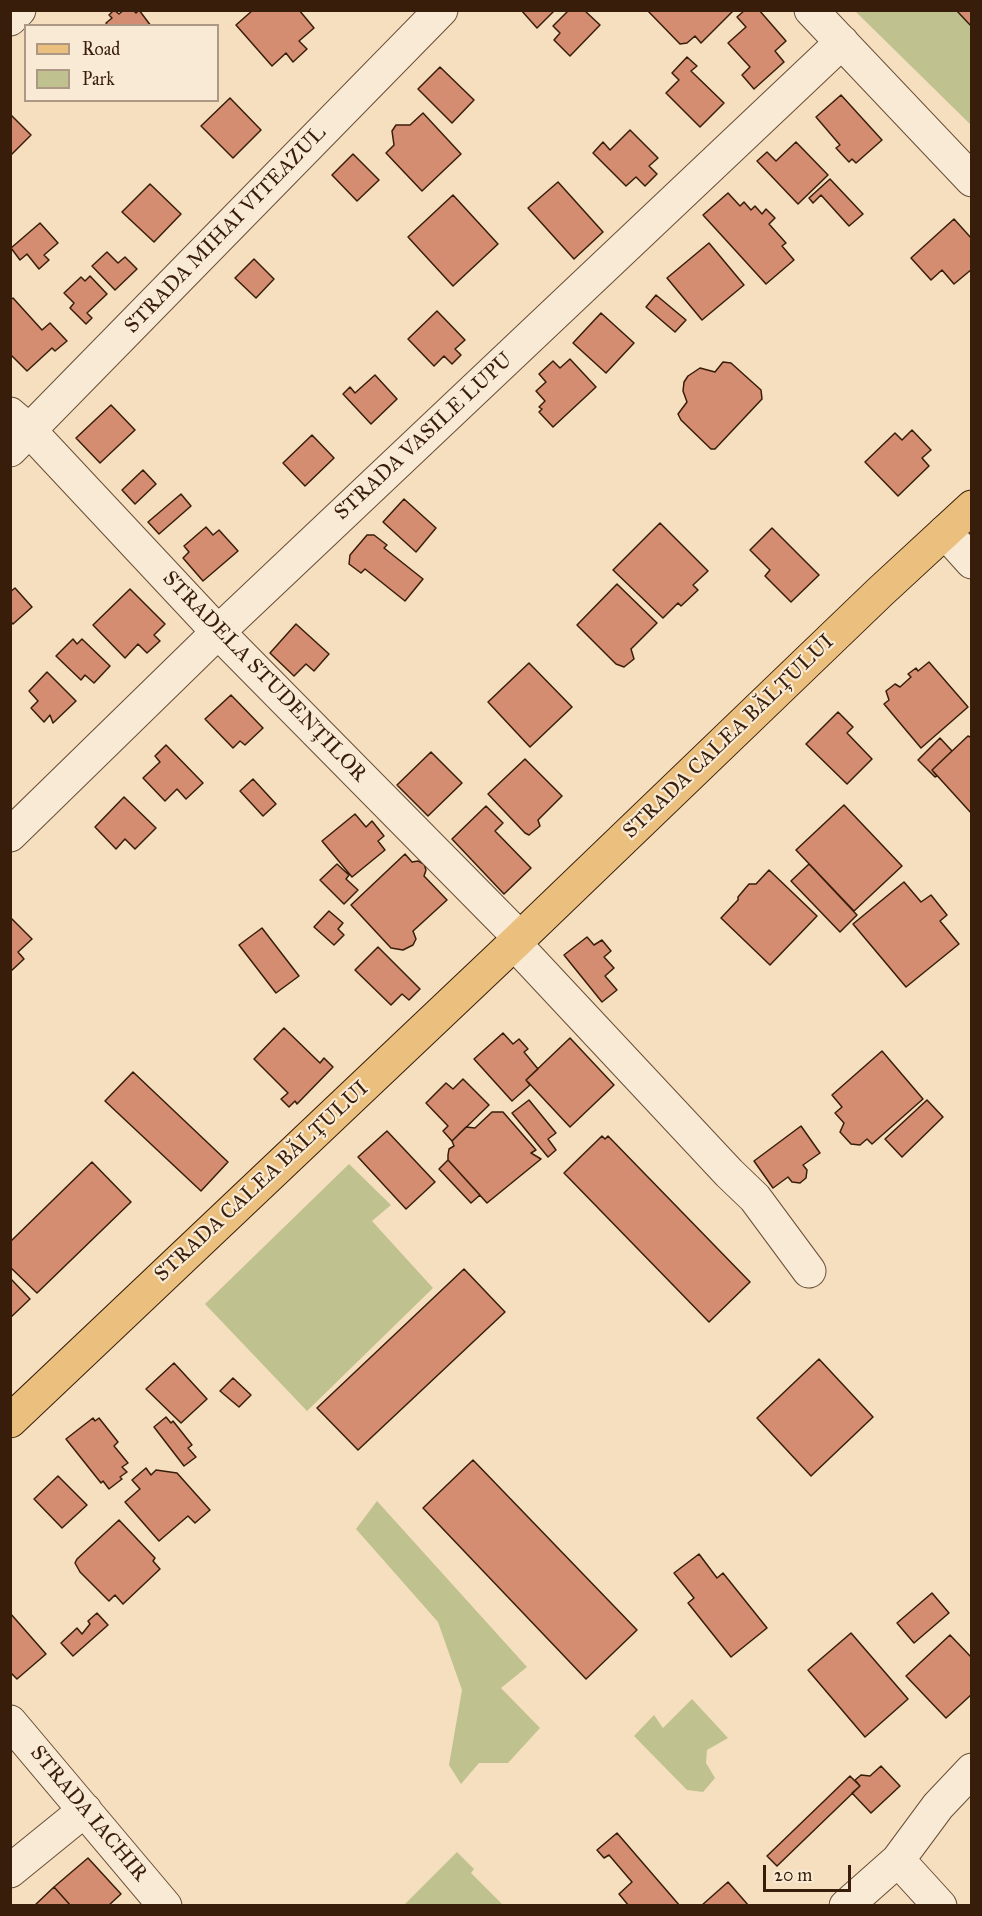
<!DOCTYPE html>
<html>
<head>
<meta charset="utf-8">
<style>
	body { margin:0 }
	#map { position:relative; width:982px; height:1916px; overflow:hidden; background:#f6dfbe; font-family:"IM FELL Great Primer",serif }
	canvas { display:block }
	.frame { position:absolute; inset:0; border:12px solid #381e0a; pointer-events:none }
	.legend { position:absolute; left:24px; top:24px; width:195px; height:78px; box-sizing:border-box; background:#f9ead5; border:2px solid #ac9884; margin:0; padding:8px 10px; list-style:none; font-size:18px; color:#381e0a }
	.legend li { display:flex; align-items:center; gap:12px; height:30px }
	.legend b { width:30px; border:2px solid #ac9884 }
	.scale { position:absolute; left:763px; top:1865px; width:88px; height:27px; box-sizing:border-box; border:3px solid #381e0a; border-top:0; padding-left:8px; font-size:18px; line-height:21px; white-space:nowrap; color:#381e0a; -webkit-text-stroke:4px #f9ead5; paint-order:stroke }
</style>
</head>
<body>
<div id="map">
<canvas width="982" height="1916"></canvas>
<div class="frame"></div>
<ul class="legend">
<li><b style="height:8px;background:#ebc07f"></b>Road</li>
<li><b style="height:16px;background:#bfc18f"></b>Park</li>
</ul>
<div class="scale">20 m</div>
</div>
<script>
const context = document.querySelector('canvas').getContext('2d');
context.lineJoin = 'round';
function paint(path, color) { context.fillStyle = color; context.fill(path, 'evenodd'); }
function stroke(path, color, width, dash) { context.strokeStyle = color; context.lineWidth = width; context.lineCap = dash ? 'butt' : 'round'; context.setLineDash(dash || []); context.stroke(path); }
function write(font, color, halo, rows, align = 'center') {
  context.font = font + ' "IM FELL Great Primer",serif'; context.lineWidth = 4.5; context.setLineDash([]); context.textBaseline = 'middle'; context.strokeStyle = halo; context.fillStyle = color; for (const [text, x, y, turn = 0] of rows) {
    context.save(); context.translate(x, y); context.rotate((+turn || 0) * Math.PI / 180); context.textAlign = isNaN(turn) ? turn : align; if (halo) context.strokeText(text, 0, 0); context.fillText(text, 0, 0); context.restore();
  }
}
const green = new Path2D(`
	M855 11H971V125Z
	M349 1164 391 1205 372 1221 433 1288 307 1411 205 1304Z
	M377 1501 527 1667 501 1688 540 1728 508 1763H479L461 1784 449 1765 462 1690 438 1622 356 1529Z
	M692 1699 728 1738 707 1750 706 1763 715 1778 703 1792 687 1790 634 1736 654 1715 663 1728Z
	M457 1852 474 1869 471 1873 503 1905H404Z`);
const building = new Path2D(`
	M114 10 119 14 124 10H133L136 13 139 10 151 26H108L106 23 112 18 109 15Z
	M253 10H299L314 28 299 41 307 49 293 62 286 53 272 66 236 25Z
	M521 10H555L537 28Z
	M569 10H584L600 25 570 56 554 40 560 33 553 26Z
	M647 10H734L701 43 695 36 687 43 680 44Z
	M745 10H759L786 41 775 51 784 62 754 89 742 75 750 67 728 43 746 27 737 17Z
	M956 10H972V27Z
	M687 57 697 66 691 71 724 103 700 127 666 93 679 80 672 73Z
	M440 67 474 100 452 123 418 89Z
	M841 95 882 140 856 163 852 159 849 162 836 148 840 145 816 117Z
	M230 98 261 130 233 158 201 126Z
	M423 113 461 154 422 191 386 153 394 145 392 131 396 125H410Z
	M10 114 31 135 10 156Z
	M630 130 658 158 649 166 657 174 645 186 636 177 626 186 593 153 603 142 610 150Z
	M796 142 828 175 798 204 757 161 767 152 776 161Z
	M353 154 379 180 357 201 332 175Z
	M830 179 863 214 849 226 821 195 813 203 809 198Z
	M558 182 603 232 574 259 528 208Z
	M150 184 181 214 154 242 122 212Z
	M728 193 740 206 744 202 751 210 755 206 762 214 766 209 775 218 769 224 786 243 782 246 794 260 766 284 703 215Z
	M453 195 498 244 453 286 408 237Z
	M954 219 972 239V269L954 284 942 270 931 280 911 258Z
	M40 223 58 243 44 255 49 260 39 269 27 254 20 260 11 248Z
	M709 243 744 285 702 320 667 278Z
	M107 252 118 263 125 257 137 269 115 290 92 266Z
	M254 259 274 279 256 298 235 278Z
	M90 276 107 294 87 313 92 318 86 324 70 308 74 303 64 293 81 277 85 281Z
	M656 295 686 320 675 332 646 307Z
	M13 298 42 330 50 323 67 341 55 351 52 348 27 371 10 354V300Z
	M437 311 465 340 455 349 461 355 452 364 444 356 434 366 408 339Z
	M601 313 634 343 606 373 573 343Z
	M570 359 596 387 553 427 539 412 542 409 539 407 545 401 536 391 546 382 539 374 553 361 560 368Z
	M723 362 731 363 761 390 762 399 715 449H711L681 420 678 414 687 402 683 391 684 382 688 376 700 368 715 372Z
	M375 375 397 399 371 424 343 394 350 387 355 393Z
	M111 405 135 430 100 463 76 438Z
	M912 430 931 450 922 458 929 466 898 496 865 462 895 433 902 440Z
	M312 435 334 458 305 486 283 463Z
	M143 470 156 484 135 504 122 490Z
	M181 494 191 506 159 534 148 522Z
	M404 499 436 528 416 552 383 522Z
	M660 523 708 571 693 585 698 590 681 606 678 603 663 618 613 570Z
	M206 527 213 535 219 530 238 551 203 581 183 558 189 552 184 546Z
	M772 528 819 575 791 602 765 576 770 570 750 550Z
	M367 535H374L387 545 384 548 423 579 405 601 365 569 361 573 349 564 350 555Z
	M617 584 657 623 631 649 634 659 624 667 616 664 577 625Z
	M15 588 32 607 13 624 10 621V592Z
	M130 589 165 624 154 635 160 641 147 653 138 644 125 658 93 625Z
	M296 624 329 654 314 671 306 664 294 676 270 653Z
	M73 639 77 644 82 639 110 666 94 683 85 675 81 680 56 656Z
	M929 662 968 707 921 748 884 704 889 700 886 691 895 684 900 687 911 677 908 674 916 668 918 671Z
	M529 663 572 707 530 747 488 702Z
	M47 672 76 701 53 723 50 715 44 722 31 708 38 701 29 691Z
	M231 695 263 728 245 745 240 741 233 748 205 719Z
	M838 712 853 727 847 733 872 759 847 784 806 744Z
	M968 736 972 738V814L932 770Z
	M940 738 952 751 932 770 937 776 935 777 918 760Z
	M166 745 203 783 186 799 177 789 165 801 143 778 160 762 155 756Z
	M431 752 462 783 428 816 397 785Z
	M525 759 562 796 538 820 540 826 529 835 525 833 488 794Z
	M253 779 276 804 263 816 240 791Z
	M124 797 156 828 135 849 125 839 116 849 95 827Z
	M844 805 902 866 854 911 796 850Z
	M486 806 503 823 495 831 531 868 504 894 452 839Z
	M355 814 366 827 372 821 384 836 378 841 385 850 352 877 322 841Z
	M405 854 412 862 418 861 424 864 426 870 424 876 447 900 413 931 416 939 413 945 403 950 391 948 351 905Z
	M337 864 349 875 346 879 358 890 344 904 320 880Z
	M809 864 857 915 840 932 791 881Z
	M769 870 817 916 770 965 721 918 738 900V897L749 884H756Z
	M904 882 921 902 931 895 947 915 940 921 959 944 906 987 853 924Z
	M329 911 343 923 338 929 344 935 334 945 314 927Z
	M10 917 32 939 18 952 24 959 10 972Z
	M262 928 299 976 276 993 239 945Z
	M587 937 594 945 602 940 611 951 604 957 614 968 605 976 617 990 602 1002 564 955Z
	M378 947 420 989 409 1000 402 994 391 1005 355 970Z
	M284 1028 320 1063 324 1058 333 1067 297 1104 295 1101 289 1107 281 1099 288 1093 254 1059Z
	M503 1033 513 1044 519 1039 528 1049 524 1052 538 1069 526 1080 530 1085 512 1101 474 1059Z
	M570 1038 614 1085 570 1127 526 1080Z
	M882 1051 923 1099 872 1144 867 1139 860 1145 851 1144 840 1132 844 1123 835 1113 842 1107 832 1095Z
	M133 1072 228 1162 201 1191 105 1101Z
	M463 1079 489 1105 452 1141 443 1131 448 1126 426 1103 446 1083 453 1089Z
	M529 1100 556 1133 548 1139 556 1150 548 1157 512 1113Z
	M927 1100 943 1117 902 1157 885 1139Z
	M492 1112H503L536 1150 531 1153 541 1159 487 1203 448 1160V1155L449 1149 454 1146 452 1141 466 1127 475 1128Z
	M801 1126 820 1153 803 1165 807 1170 806 1178 800 1183 792 1182 788 1177 773 1188 754 1161Z
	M387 1131 435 1182 406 1209 358 1157Z
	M602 1136 605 1139 608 1136 750 1282 709 1322 564 1173Z
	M448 1160 480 1195 471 1203 439 1169Z
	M92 1162 131 1202 37 1293 10 1267V1242Z
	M464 1269 505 1312 358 1450 317 1408Z
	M10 1278 30 1299 10 1318Z
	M819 1359 873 1417 811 1476 757 1418Z
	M174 1363 207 1399 181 1423 146 1389Z
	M233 1378 251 1395 239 1407 220 1391Z
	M166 1417 171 1423 173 1421 192 1445 188 1448 196 1457 184 1466 154 1427Z
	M93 1418 95 1421 99 1418 118 1442 114 1446 128 1463 122 1467 127 1472 120 1477 122 1479 109 1489 103 1481 101 1483 66 1439Z
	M473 1460 637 1630 586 1679 423 1508Z
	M146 1468 151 1475 156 1470 177 1473 210 1510 195 1523 188 1516 159 1541 125 1502 140 1489 132 1480Z
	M58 1476 87 1505 62 1528 34 1499Z
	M119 1520 155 1558 153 1561 160 1569 123 1604 115 1595 109 1601 80 1572 75 1563 77 1559Z
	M699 1554 717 1578 723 1573 767 1628 731 1657 688 1603 694 1598 674 1573Z
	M932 1593 949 1613 914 1643 897 1623Z
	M10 1613 46 1654 17 1679 10 1672Z
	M97 1613 108 1625 73 1656 61 1643 77 1628 82 1634 90 1624 88 1621Z
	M851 1633 908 1699 865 1737 808 1670Z
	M950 1635 972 1658V1694L946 1718 906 1676Z
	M881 1766 900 1786 871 1813 852 1793 860 1786 855 1780 861 1775 870 1776Z
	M850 1776 860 1786 777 1866 767 1856Z
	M617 1833 680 1906H629L619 1894 632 1882 609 1855 604 1858 597 1850Z
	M88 1858 121 1894 108 1906H71L54 1887Z
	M728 1882 749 1906H701Z
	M54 1887 71 1906H34Z`);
const minor = new Path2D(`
	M811 10 972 180
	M10 19 19 10
	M10 414 30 431 218 632 520 938
	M10 450 441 10
	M945 532 972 562
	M10 835 218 632 842 42
	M514 943 729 1173 755 1198 809 1271
	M10 1722 165 1906
	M898 1860 940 1906
	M10 1871 85 1810
	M846 1906 898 1860 938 1806 972 1770`);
const major = new Path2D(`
	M10 1421 520 938 880 592 972 507`);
const streetNames = [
	["STRADA MIHAI VITEAZUL",226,230,-46],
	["STRADA VASILE LUPU",424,437,-43],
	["STRADELA STUDENȚILOR",264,677,46],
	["STRADA CALEA BĂLȚULUI",729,737,-44],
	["STRADA CALEA BĂLȚULUI",262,1182,-43],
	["STRADA IACHIR",88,1814,50]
];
paint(green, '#bfc18f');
paint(building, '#d58d71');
stroke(building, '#381e0a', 1.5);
stroke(minor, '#684e37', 35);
stroke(major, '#381e0a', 35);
stroke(minor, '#f9ead5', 33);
stroke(major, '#ebc07f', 33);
write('21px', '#381e0a', '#f9ead5', streetNames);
</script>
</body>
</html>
